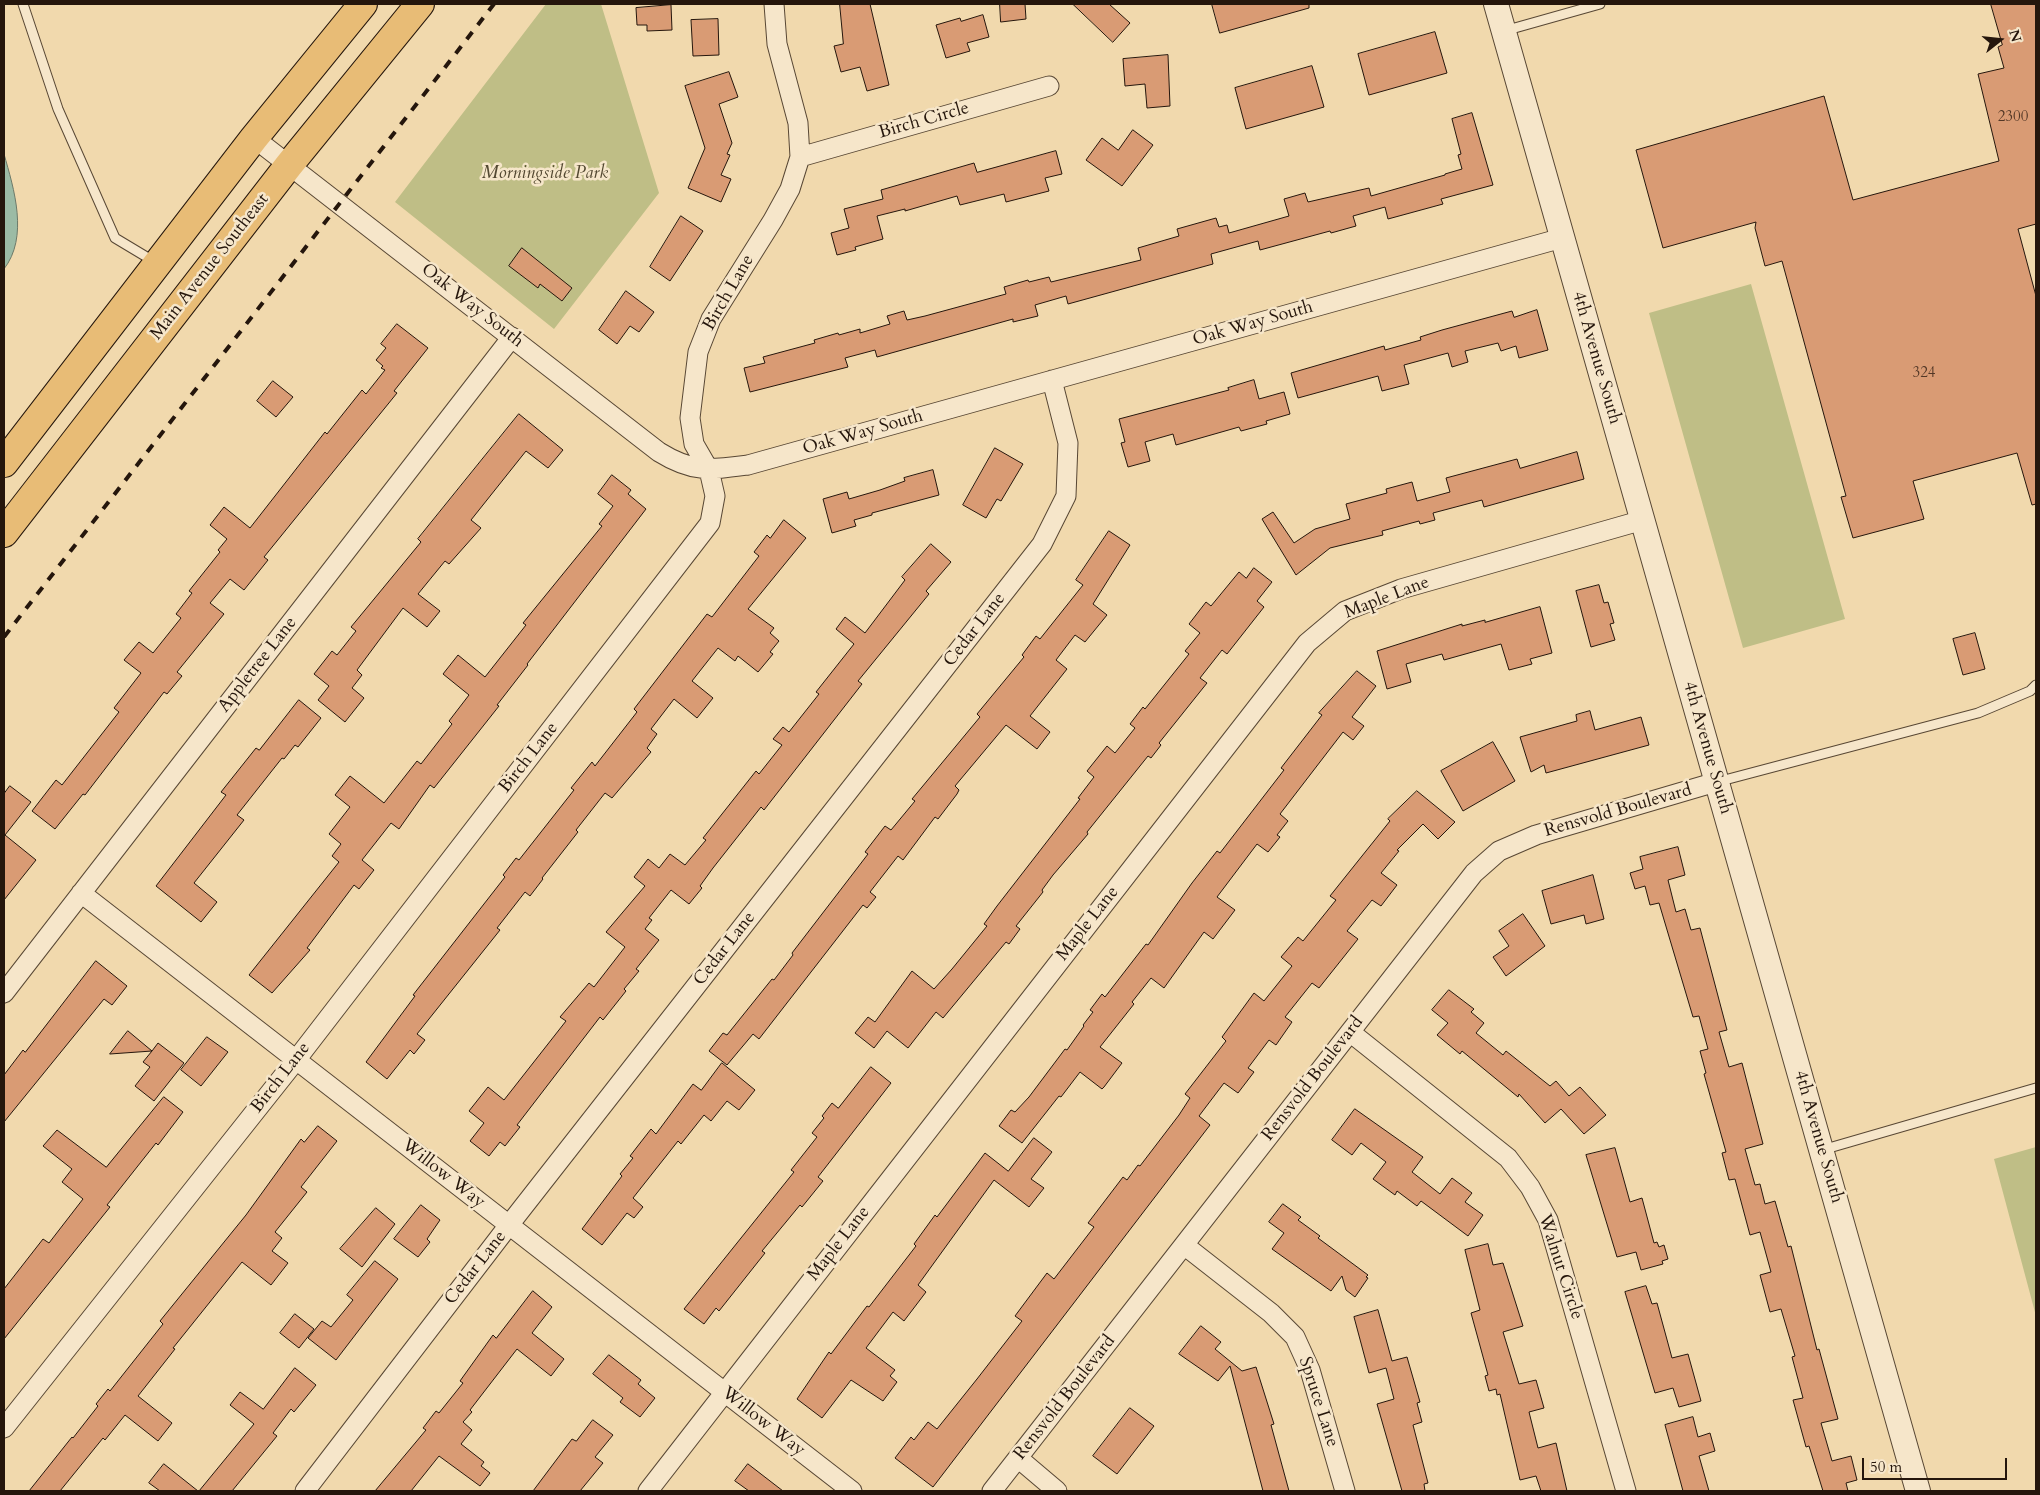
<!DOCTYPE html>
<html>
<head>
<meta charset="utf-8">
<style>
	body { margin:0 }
	#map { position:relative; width:2040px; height:1495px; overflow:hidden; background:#f1d9ad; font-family:Cardo,serif }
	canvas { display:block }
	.frame { position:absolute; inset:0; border:5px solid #25160c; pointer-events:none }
	.north { position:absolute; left:1975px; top:15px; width:50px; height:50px; -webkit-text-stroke:4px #f6e6ca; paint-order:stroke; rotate:74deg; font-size:14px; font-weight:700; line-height:20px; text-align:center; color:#25160c }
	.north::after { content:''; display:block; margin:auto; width:18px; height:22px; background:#25160c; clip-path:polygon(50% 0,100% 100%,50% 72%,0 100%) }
	.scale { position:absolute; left:1862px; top:1458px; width:145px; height:22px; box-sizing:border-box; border:2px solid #25160c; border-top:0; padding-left:6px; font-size:15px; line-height:18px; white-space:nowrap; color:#25160c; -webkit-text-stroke:4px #f6e6ca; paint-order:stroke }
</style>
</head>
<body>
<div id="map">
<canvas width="2040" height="1495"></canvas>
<div class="frame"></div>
<div class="north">N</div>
<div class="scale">50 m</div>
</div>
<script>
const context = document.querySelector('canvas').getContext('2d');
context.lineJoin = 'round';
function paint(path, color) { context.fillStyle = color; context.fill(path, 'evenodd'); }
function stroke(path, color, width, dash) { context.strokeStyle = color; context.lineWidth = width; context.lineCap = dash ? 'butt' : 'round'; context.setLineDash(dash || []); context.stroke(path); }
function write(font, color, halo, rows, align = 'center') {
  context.font = font + ' Cardo,serif'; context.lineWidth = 5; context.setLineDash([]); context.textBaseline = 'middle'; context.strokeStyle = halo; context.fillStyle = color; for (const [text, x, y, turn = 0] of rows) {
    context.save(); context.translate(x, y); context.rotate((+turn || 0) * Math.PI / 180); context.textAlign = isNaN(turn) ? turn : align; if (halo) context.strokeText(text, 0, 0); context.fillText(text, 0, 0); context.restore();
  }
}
const green = new Path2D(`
	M546 4H601L659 193 554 329 395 202Z
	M1751 284 1845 619 1743 648 1649 313Z
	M2036 1147V1316L1994 1159Z`);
const water = new Path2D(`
	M4 154C14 189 29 237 4 269Z`);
const building = new Path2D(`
	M840 4H870L889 85 867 91 860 67 841 72 834 46 843 44Z
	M1000 4H1025L1026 19 1001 22Z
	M1073 4H1109L1130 23 1113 42Z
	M1212 4H1309V8L1220 33Z
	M1991 4H2036V224L2018 229 2036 296V504L2032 505 2017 453 1913 481 1924 519 1853 538 1841 497 1846 496 1782 261 1765 266 1755 228 1756 222 1663 248 1636 150 1824 96 1853 200 1999 161 1978 74 2004 68 1998 47 2002 45Z
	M671 5 672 30 647 31V25H637L636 8Z
	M983 15 989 37 967 43 970 51 946 58 936 25 960 18 961 21Z
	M718 19 719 55 693 56 691 20Z
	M1435 32 1447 73 1369 95 1358 54Z
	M1168 55 1170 106 1147 108 1145 84 1125 86 1123 59Z
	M1312 66 1324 107 1246 129 1235 88Z
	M729 72 738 97 719 104 732 143 727 154 730 155 721 175 731 179 721 202 688 188 705 148 685 86Z
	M1472 113 1493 185 1441 199 1443 204 1388 219 1385 207 1353 216 1356 226 1331 233 1330 231 1260 250 1258 241 1211 254 1213 264 1068 304 1066 296 1035 305 1038 316 1013 322V319L877 357 875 350 845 358 848 367 750 392 744 368 765 363 763 357 815 343 814 340 838 333 839 335 860 329V333L890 324 887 316 904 311 907 320 925 316 1006 294 1004 287 1028 280 1029 282 1049 277 1051 282 1141 260 1138 248 1179 236 1177 229 1216 218 1219 227 1227 225 1229 233 1289 216 1284 199 1305 193 1308 202 1369 188 1371 196 1445 175V174L1462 169 1458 155 1461 154 1452 119Z
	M1133 130 1153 145 1122 186 1086 160 1102 138 1118 150Z
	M1056 151 1062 174 1045 178 1049 191 1006 202 1004 194 960 205 957 196 905 211V209L877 216 883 239 855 247 856 250 837 255 831 233 849 228 844 209 883 199 881 190 974 163 977 172Z
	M681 216 703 231 670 281 650 267Z
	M522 248 572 288 562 301 540 284 538 288 509 266Z
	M626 291 654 312 639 332 630 326 617 344 599 330Z
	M1537 310 1548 350 1519 358 1516 346 1501 351 1498 343 1465 351 1468 362 1452 367 1448 353 1404 365 1409 384 1382 391 1378 376 1298 398 1291 373 1384 346 1385 350 1421 340 1420 337 1442 330 1512 311 1514 317Z
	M397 324 428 348 394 391 397 393 264 557 268 560 244 590 230 579 210 603 224 614 177 672 182 676 167 694 164 692 85 795 83 794 55 829 32 811 56 780 62 785 119 712 114 708 141 673 124 660 139 642 153 653 181 618 176 614 192 593 189 591 220 552 218 550 227 539 210 525 224 507 250 528 325 432 327 434 362 390 366 394 385 370 381 368 383 366 376 360 386 348 381 344Z
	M1254 380 1259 399 1284 392 1290 414 1266 421 1267 424 1241 431 1239 427 1176 445 1173 434 1145 442 1150 461 1128 467 1121 443 1125 442 1119 419 1229 390 1228 388Z
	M273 381 293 397 276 417 257 401Z
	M519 414 563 450 548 468 526 451 471 520 481 528 449 564 445 561 418 594 440 611 427 627 403 608 357 670 362 675 352 688 364 698 345 722 318 700 329 686 314 674 332 651 337 655 356 631 351 627 421 542 418 539Z
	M995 448 1023 464 1001 501 997 499 986 518 963 505Z
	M1577 452 1584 479 1484 507 1482 500 1433 513 1435 520 1420 524 1419 521 1382 531 1383 535 1330 548 1296 575 1262 519 1273 512 1294 543 1315 529 1350 519 1346 504 1387 493 1386 489 1412 482 1417 501 1450 492 1446 478 1517 459 1520 468Z
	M933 470 939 495 872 513V515L854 520 856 526 832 533 823 499 847 492 849 499 880 490 905 481 904 478Z
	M612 475 631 490 628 494 646 509 527 664 528 665 497 705 499 706 434 788 430 785 399 829 391 823 362 860 374 870 359 889 354 885 307 948 310 950 272 993 249 975 339 862 332 856 341 844 329 834 350 807 335 795 350 776 384 803 417 761 421 764 452 724 449 721 469 695 443 674 458 655 485 677 526 625 523 623 602 526 599 524 613 506 598 494Z
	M784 520 806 538 748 609 774 628 770 633 779 641 770 652 773 654 758 672 738 656 735 661 718 648 692 681 713 698 697 718 674 699 651 729 657 734 647 748 651 752 612 798 605 793 576 830 578 832 542 878 543 879 530 896 525 892 497 928 500 930 417 1034 425 1040 414 1054 410 1050 387 1079 366 1062 415 996 413 995 505 877 503 875 516 858 519 860 574 790 571 788 592 762 595 766 637 712 634 709 707 614 712 617 759 556 754 552 767 535 770 538Z
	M1109 531 1130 545 1093 604 1107 615 1085 642 1075 635 1056 660 1067 669 1030 716 1050 732 1037 749 1006 725 955 786 959 790 957 794 938 819 935 817 903 860 898 856 870 892 876 897 867 908 863 905 759 1039 753 1034 727 1065 709 1051 723 1033 727 1035 772 979 774 980 793 955 792 953 855 871 868 854 865 852 885 826 891 830 915 801 912 799 922 787 980 717 977 714 1024 657 1022 655 1036 636 1040 639 1083 585 1076 580Z
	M931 544 951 562 926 591 929 594 858 681 862 684 764 810 761 807 713 868 700 886 702 888 689 904 671 890 649 918 652 920 645 929 659 940 636 969 639 971 624 989 626 991 603 1020 600 1017 560 1069 517 1125 520 1127 505 1146 500 1142 489 1156 470 1141 484 1123 469 1111 488 1087 504 1100 566 1021 560 1017 589 983 594 987 625 947 606 932 645 886 634 877 648 859 659 868 670 854 685 865 706 840 703 838 756 771 759 774 782 745 773 739 783 727 789 732 819 694 816 692 854 644 836 629 845 617 865 633 905 580 902 577Z
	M1254 568 1272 582 1257 601 1264 607 1227 654 1222 650 1200 678 1207 683 1159 743 1161 745 1151 758 1148 756 1087 832 1088 834 1053 875 1042 890 1043 892 1016 926 1020 929 1009 944 1006 942 943 1018 936 1012 908 1048 887 1031 874 1048 855 1033 868 1017 875 1022 912 971 934 989 952 969 987 926 984 924 997 906 1080 799 1078 798 1094 777 1087 771 1107 746 1115 753 1135 728 1130 724 1143 707 1145 709 1189 654 1185 651 1200 633 1189 624 1206 602 1211 606 1239 572 1246 578Z
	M1599 585 1604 603 1608 602 1614 623 1610 624 1615 640 1591 647 1576 591Z
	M1540 607 1552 653 1530 659 1532 664 1509 670 1501 644 1444 660 1442 654 1406 664 1411 682 1387 689 1377 651 1462 624V626L1485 620V622Z
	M1975 633 1985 669 1963 675 1953 639Z
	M1357 671 1376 686 1352 717 1364 726 1353 740 1343 732 1280 814 1288 821 1277 835 1280 837 1268 852 1257 844 1217 897 1235 910 1213 939 1204 932 1164 988 1151 978 1132 1002 1134 1004 1100 1047 1122 1063 1104 1087 1102 1089 1080 1072 1061 1097 1059 1096 1022 1143 999 1126 1011 1110 1015 1112 1029 1097 1065 1049 1067 1050 1084 1026 1083 1025 1093 1012 1090 1010 1102 994 1105 997 1146 944 1148 945 1192 883 1217 851 1220 853 1284 770 1281 768 1322 715 1319 713Z
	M299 700 321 718 298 747 295 745 284 759 282 758 237 815 244 820 194 883 217 902 201 922 156 886 226 795 221 792 256 748 259 750Z
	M1590 711 1595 730 1641 717 1649 745 1546 773 1544 765 1531 772 1520 737 1577 721 1576 715Z
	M1493 742 1515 781 1463 811 1441 771Z
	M10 786 31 802 5 835 36 860 4 900V794Z
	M1417 791 1455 822 1438 839 1423 824 1397 850 1399 851 1381 873 1397 885 1381 906 1372 900 1347 931 1358 939 1319 988 1312 983 1285 1017 1292 1022 1276 1045 1269 1040 1248 1068 1254 1072 1238 1093 1224 1083 1199 1116 1210 1125 933 1487 895 1458 911 1437 914 1440 928 1422 937 1429 977 1379 1022 1321 1015 1316 1047 1273 1054 1279 1094 1227 1088 1223 1123 1177 1127 1180 1138 1165 1140 1166 1179 1115 1190 1098 1185 1094 1226 1041 1222 1037 1254 993 1264 1001 1292 966 1281 957 1298 937 1303 941 1336 900 1330 896 1390 821 1388 819Z
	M1678 847 1685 875 1668 880 1676 912 1685 909 1691 930 1700 928 1727 1030 1719 1032 1729 1067 1742 1063 1763 1144 1745 1149 1755 1185 1760 1184 1765 1204 1775 1201 1788 1247 1791 1246 1817 1350 1819 1349 1838 1419 1821 1423 1832 1461 1851 1456 1857 1480 1846 1483 1848 1491H1823L1809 1446 1806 1447 1793 1400 1803 1398 1792 1357 1795 1356 1781 1309 1770 1312 1760 1275 1771 1272 1760 1232 1750 1235 1735 1179 1729 1180 1722 1153 1726 1152 1704 1074 1706 1073 1700 1051 1708 1049 1699 1016 1693 1017 1659 903 1650 905 1645 886 1635 889 1630 873 1643 869 1640 857Z
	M1593 875 1604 919 1586 924 1584 915 1551 924 1542 891Z
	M1523 914 1545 946 1506 976 1493 957 1509 946 1499 931Z
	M96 961 127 986 112 1005 104 999 4 1122V1075L23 1050 25 1052Z
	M1449 990 1474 1009 1471 1012 1484 1023 1476 1033 1503 1055 1506 1051 1550 1086 1556 1081 1569 1096 1580 1087 1606 1115 1584 1134 1561 1109 1545 1123 1519 1094 1518 1097 1462 1051 1460 1054 1437 1035 1448 1023 1432 1010Z
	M128 1031 152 1051 158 1043 184 1063 154 1101 135 1086 150 1067 143 1062 152 1051 110 1054Z
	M207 1037 228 1052 201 1086 181 1070Z
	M722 1063 755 1090 739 1110 727 1101 711 1121 704 1115 681 1144 678 1141 633 1198 643 1207 634 1218 627 1213 602 1245 582 1229 622 1176 620 1174 633 1158 630 1156 651 1129 656 1134 693 1084 701 1090Z
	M871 1067 891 1083 818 1177 823 1181 802 1207 800 1205 786 1222 762 1251 765 1253 719 1311 716 1308 704 1324 684 1309 794 1172 791 1170 817 1137 812 1133 824 1118 822 1116 832 1103 838 1108Z
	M164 1097 183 1112 158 1145 156 1143 107 1205 110 1207 4 1339V1289L43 1239 49 1243 83 1199 62 1182 72 1169 43 1146 57 1130 106 1167Z
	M1355 1109 1423 1157 1412 1172 1440 1194 1452 1178 1472 1193 1465 1202 1483 1215 1468 1236 1421 1201 1417 1206 1397 1191 1395 1195 1373 1179 1386 1162 1361 1143 1352 1155 1332 1140Z
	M318 1126 337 1141 301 1187 307 1192 275 1232 282 1238 272 1251 288 1263 271 1285 242 1262 173 1348 175 1349 138 1396 172 1423 158 1441 125 1415 105 1440 103 1438 60 1491H29L72 1437 73 1438 98 1406 96 1404 108 1389 110 1391 163 1324 160 1321 246 1215 301 1139 304 1142Z
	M1034 1138 1052 1152 1031 1179 1044 1188 1029 1207 994 1180 918 1285 926 1292 904 1321 893 1312 866 1348 895 1370 890 1376 897 1382 883 1401 851 1380 822 1418 797 1399 829 1352 831 1354 867 1306 869 1307 916 1246 914 1244 935 1215 937 1217 985 1153 1008 1171Z
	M1615 1148 1630 1202 1642 1198 1654 1243 1657 1242 1659 1247 1664 1245 1668 1259 1662 1261 1663 1264 1641 1270 1636 1252 1617 1257 1586 1155Z
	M1283 1204 1301 1217 1298 1220 1320 1236 1318 1238 1368 1275 1366 1277 1368 1278 1355 1297 1346 1290 1342 1276 1331 1291 1272 1249 1284 1233 1269 1222Z
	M421 1205 440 1220 427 1239 430 1242 418 1257 394 1239Z
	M376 1208 395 1224 362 1267 340 1249Z
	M1488 1244 1493 1265 1503 1263 1523 1326 1503 1332 1519 1384 1536 1380 1544 1408 1529 1412 1538 1448 1556 1443 1567 1491H1541L1536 1476 1520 1480 1500 1394 1497 1395 1496 1389 1489 1391 1485 1376 1488 1375 1471 1313 1480 1310 1465 1250Z
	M375 1261 398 1279 336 1360 308 1338 322 1321 331 1327 353 1300 347 1295Z
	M1646 1286 1652 1304 1657 1303 1672 1358 1688 1354 1701 1401 1679 1407 1673 1388 1655 1393 1625 1292Z
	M533 1291 552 1307 532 1333 564 1359 551 1376 517 1349 470 1410 472 1412 463 1422 472 1430 461 1444 484 1462 481 1466 490 1473 480 1486 439 1456 411 1491H375L426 1430 423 1428 436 1411 439 1413 463 1383 460 1381 493 1335 496 1338Z
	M1378 1310 1392 1361 1407 1357 1420 1402 1417 1403 1422 1422 1413 1425 1428 1483 1424 1484 1425 1491H1402L1377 1404 1394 1399 1386 1368 1369 1373 1354 1317Z
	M295 1314 314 1329 299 1348 280 1333Z
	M1201 1326 1221 1342 1215 1349 1242 1371 1256 1367 1274 1424 1271 1425 1289 1491H1263L1230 1366 1218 1381 1179 1354Z
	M609 1355 641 1380 638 1384 655 1398 640 1417 620 1402 623 1398 593 1374Z
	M295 1368 316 1385 294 1412 291 1409 273 1433 277 1436 232 1491H199L254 1424 230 1405 240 1392 263 1409Z
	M1130 1408 1154 1426 1117 1474 1093 1456Z
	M1693 1417 1698 1437 1710 1433 1715 1451 1699 1456 1709 1491H1683L1665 1425Z
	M593 1420 613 1435 595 1457 603 1463 580 1491H533L572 1439 576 1441Z
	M164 1464 198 1491H160L149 1483Z
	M748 1464 783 1491H749L735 1481Z`);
const service = new Path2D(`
	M23 4 58 109 115 238 155 262
	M1504 31 1600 4
	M1717 782 1978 713 2030 691 2036 685
	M1822 1150 2036 1088`);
const minor = new Path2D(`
	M254 138 659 452C693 473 710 470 748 465L1562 238
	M800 157 1049 86
	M81 893 852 1491
	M4 993 512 337
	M1350 1032 1508 1158 1530 1187 1548 1220 1626 1491
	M1184 1245 1271 1313 1295 1337 1310 1370 1345 1491
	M4 1428 296 1060 710 523 715 496 709 470 694 444 690 418 698 352 711 319 773 220 790 189 800 157 798 123 777 44 774 4
	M1018 1458 1057 1491
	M305 1491 509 1225 1042 544 1066 496 1068 443 1052 380
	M648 1491 1307 643 1345 611 1401 589 1643 520
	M992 1491 1474 873 1499 851 1536 835 1716 782`);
const tertiary = new Path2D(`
	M1496 4 1918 1491`);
const primary = new Path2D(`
	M4 463 254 138 363 4
	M4 533 289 165 420 4`);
const rail = new Path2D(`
	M4 637 494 4`);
const numberNames = [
	["2300",2013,118],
	["324",1924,374]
];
const streetNames = [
	["Birch Circle",924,121,-16],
	["Main Avenue Southeast",210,267,-52],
	["Birch Lane",729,293,-60],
	["Oak Way South",472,306,38],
	["Oak Way South",1253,324,-16],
	["4th Avenue South",1596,358,74],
	["Oak Way South",863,433,-16],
	["Maple Lane",1387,598,-21],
	["Cedar Lane",975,630,-52],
	["Appletree Lane",258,665,-52],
	["4th Avenue South",1707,748,74],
	["Birch Lane",529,758,-52],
	["Rensvold Boulevard",1618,811,-16],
	["Maple Lane",1088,924,-52],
	["Cedar Lane",725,949,-52],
	["Birch Lane",281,1078,-52],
	["Rensvold Boulevard",1313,1079,-52],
	["4th Avenue South",1818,1137,74],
	["Willow Way",443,1174,38],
	["Maple Lane",839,1244,-52],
	["Walnut Circle",1560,1267,72],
	["Cedar Lane",476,1268,-52],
	["Rensvold Boulevard",1065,1398,-52],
	["Spruce Lane",1318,1402,72],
	["Willow Way",763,1422,38]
];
const parkNames = [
	["Morningside Park",545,174]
];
paint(green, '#bfbe86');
paint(water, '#9cbba5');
stroke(water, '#6c7968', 1);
paint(building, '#d99b74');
stroke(building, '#25160c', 1);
stroke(service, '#584734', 11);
stroke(minor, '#584734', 21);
stroke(tertiary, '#584734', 26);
stroke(primary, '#25160c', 30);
stroke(service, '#f6e6ca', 9);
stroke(minor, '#f6e6ca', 19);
stroke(tertiary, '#f6e6ca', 24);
stroke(primary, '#e8bc76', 28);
stroke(rail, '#25160c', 4, [9, 9]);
write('15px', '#523726', null, numberNames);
write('18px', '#25160c', '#f6e6ca', streetNames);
write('italic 18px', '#534831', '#f6e6ca', parkNames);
</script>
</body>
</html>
